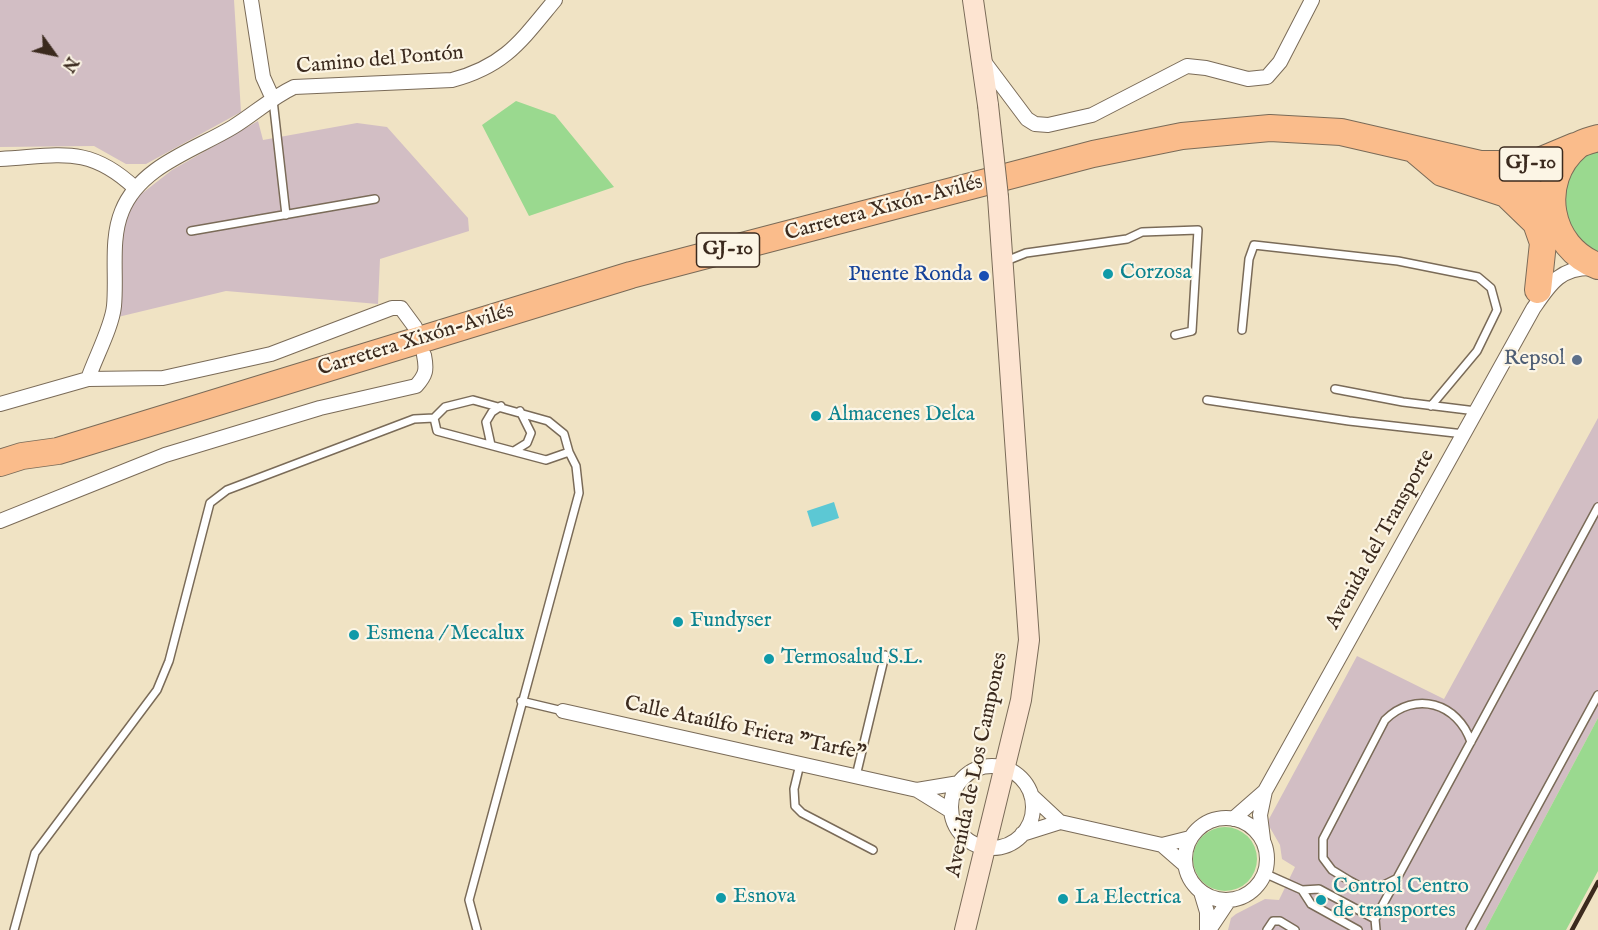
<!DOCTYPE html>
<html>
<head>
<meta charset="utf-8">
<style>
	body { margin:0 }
	#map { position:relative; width:1598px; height:930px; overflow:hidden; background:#f0e3c4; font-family:"IM FELL English",serif }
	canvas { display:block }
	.north { position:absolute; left:24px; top:24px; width:60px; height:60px; -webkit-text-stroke:4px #fcf5e5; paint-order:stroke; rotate:123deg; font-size:16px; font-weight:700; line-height:24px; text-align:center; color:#3b2a1e }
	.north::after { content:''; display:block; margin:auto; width:21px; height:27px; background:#3b2a1e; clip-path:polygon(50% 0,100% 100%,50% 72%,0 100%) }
</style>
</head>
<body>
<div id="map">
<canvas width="1598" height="930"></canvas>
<div class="north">N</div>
</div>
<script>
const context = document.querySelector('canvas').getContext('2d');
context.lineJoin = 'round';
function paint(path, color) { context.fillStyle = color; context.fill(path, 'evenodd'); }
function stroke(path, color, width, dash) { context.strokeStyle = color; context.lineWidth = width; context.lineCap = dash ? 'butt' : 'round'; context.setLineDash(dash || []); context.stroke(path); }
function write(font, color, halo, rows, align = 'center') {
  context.font = font + ' "IM FELL English",serif'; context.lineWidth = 4.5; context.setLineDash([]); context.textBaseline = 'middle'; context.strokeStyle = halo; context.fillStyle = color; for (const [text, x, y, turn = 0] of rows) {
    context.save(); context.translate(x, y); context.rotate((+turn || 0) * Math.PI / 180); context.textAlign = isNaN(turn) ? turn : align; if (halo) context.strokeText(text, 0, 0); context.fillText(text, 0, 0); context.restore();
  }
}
const industrial = new Path2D(`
	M0 0H234L241 112 146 164H126L94 146 0 147Z
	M258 121 263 140 357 123 387 127 468 218 469 231 380 259 378 304 226 291 118 317V248L126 213 140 195 172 170Z
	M1598 418V718L1485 930H1228L1231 918 1236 914 1265 899 1279 900 1295 867 1282 859 1280 845 1269 826V819L1357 656 1444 699Z`);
const green = new Path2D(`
	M516 101 555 115 614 187 529 216 482 125Z
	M1598 144V255L1568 228 1561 189 1568 171Z
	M1598 718V871L1566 930H1485Z
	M1193 859a32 32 0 1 1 64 0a32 32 0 1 1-64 0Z`);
const water = new Path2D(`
	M834 502 839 518 812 527 807 511Z`);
const lane = new Path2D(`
	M273 100 286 215
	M191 231 375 199
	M1006 261 1026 253 1127 239 1142 232 1198 230 1192 331 1175 335
	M1242 330 1249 259 1254 245 1398 261 1478 277 1491 288 1497 310 1477 351 1431 406
	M1335 389 1403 402 1476 411
	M1207 400 1349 421 1464 434
	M491 445 486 422 492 412 501 406
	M514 451 527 443 531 433 520 411
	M521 701 563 711
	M800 764 794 789 795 806 802 813 873 850
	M856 776 885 655
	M1264 873 1302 890 1311 904 1358 930
	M1396 879 1384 885 1361 887 1350 881 1332 870 1323 858V839L1385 720C1415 690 1458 703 1471 742
	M1302 890 1319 889 1375 919
	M14 930 35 853 157 690 169 661 210 503 227 490 414 419 434 418
	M477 930 469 900 579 493 576 466 569 452 564 434 548 421 473 400 445 407 434 418 437 431 546 460 569 452
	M1267 930 1273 921H1280L1295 930
	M1376 930 1375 919 1598 507
	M1470 930 1598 695`);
const street = new Path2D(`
	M251 0 263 77 272 97
	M982 59 1027 119 1035 124 1048 125 1092 115 1187 66 1206 68 1248 79 1267 77 1280 62 1312 0
	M0 159C59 156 88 144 135 188
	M88 379C95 358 112 327 114 306 117 275 110 240 122 211 140 166 195 150 233 127 254 114 271 98 294 87L452 80C505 66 521 41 555 0
	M0 404 88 379 163 378 271 354 392 308H401L415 327
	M0 521 165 455 320 408 416 386C426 375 427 370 424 355
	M563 711 917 790 951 811
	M951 807a41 41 0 1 1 82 0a41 41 0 1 1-82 0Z
	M917 790 959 783
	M1031 795 1060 822
	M1185 859a41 41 0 1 1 82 0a41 41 0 1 1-82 0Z
	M1233 819 1265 791 1533 309C1550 284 1560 267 1593 268
	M1022 834 1060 822 1162 845 1190 838
	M1263 839 1260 815 1265 791
	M1162 845 1185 865
	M1201 892 1207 912V930
	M1209 930 1229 900`);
const secondary = new Path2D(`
	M973 0 988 105
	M965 930 1021 700 1029 640 998 197`);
const highway = new Path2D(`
	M1598 138C1592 140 1582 142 1577 146 1536 181 1548 248 1598 266
	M1416 151 1442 173 1506 194 1536 223 1543 243 1538 290
	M1483 164H1532L1575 146
	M0 463 22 456 58 451 631 275 1093 154 1182 136 1270 128 1341 132 1480 164 1551 202`);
const rail = new Path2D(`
	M1572 930 1598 882`);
const secondaryBridge = new Path2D(`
	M988 105 998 197`);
const markers = [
	[1108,274,6,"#0f9aa8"],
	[984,276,6,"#1a4fb4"],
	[1577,360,6,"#5c6f8a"],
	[816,416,6,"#0f9aa8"],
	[678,622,6,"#0f9aa8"],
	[354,635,6,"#0f9aa8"],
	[769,659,6,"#0f9aa8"],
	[721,898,6,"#0f9aa8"],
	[1063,899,6,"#0f9aa8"],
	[1321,900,6,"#0f9aa8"]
];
const shields = [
	[1531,164,63],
	[728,250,63]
];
const shieldNames = [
	["GJ-10",1531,164],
	["GJ-10",728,250]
];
const streetNames = [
	["Camino del Pontón",380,61,-5],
	["Carretera Xixón-Avilés",884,209,-15],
	["Carretera Xixón-Avilés",416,341,-17],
	["Avenida del Transporte",1381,540,-61],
	["Calle Ataúlfo Friera \"Tarfe\"",745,730,12],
	["Avenida de Los Campones",978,765,-78]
];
const cultureNames = [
	["Corzosa",1120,274],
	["Almacenes Delca",828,416],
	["Fundyser",690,622],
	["Esmena / Mecalux",366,635],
	["Termosalud S.L.",781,659],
	["Control Centro",1333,888],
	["de transportes",1333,912],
	["Esnova",733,898],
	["La Electrica",1075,899]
];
const transitNames = [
	["Puente Ronda",972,276]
];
const serviceNames = [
	["Repsol",1565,360]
];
paint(industrial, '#d2bec4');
paint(green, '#9ad98f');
paint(water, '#5cc8d4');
stroke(lane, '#7a6b58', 10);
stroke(street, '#7a6b58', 16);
stroke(secondary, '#7a6b58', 22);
stroke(highway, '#7a6b58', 28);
stroke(lane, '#fff', 7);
stroke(street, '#fff', 14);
stroke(secondary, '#fde4d1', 20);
stroke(highway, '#fabc8b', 26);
stroke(rail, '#3b2a1e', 4.5);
stroke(secondaryBridge, '#7a6b58', 22, []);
stroke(secondaryBridge, '#fde4d1', 20);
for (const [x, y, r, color] of markers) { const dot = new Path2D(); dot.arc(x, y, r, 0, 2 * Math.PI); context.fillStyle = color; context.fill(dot); stroke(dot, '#fcf5e5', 2); }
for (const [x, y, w] of shields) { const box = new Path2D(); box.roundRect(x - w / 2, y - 17, w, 34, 4.5); context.fillStyle = '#fcf5e5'; context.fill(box); stroke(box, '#3b2a1e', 1.5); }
write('bold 20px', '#3b2a1e', null, shieldNames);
write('21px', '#3b2a1e', '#fcf5e5', streetNames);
write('21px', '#0d838f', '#fcf5e5', cultureNames, 'left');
write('21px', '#164399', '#fcf5e5', transitNames, 'right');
write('21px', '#4e5e75', '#fcf5e5', serviceNames, 'right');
</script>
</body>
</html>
